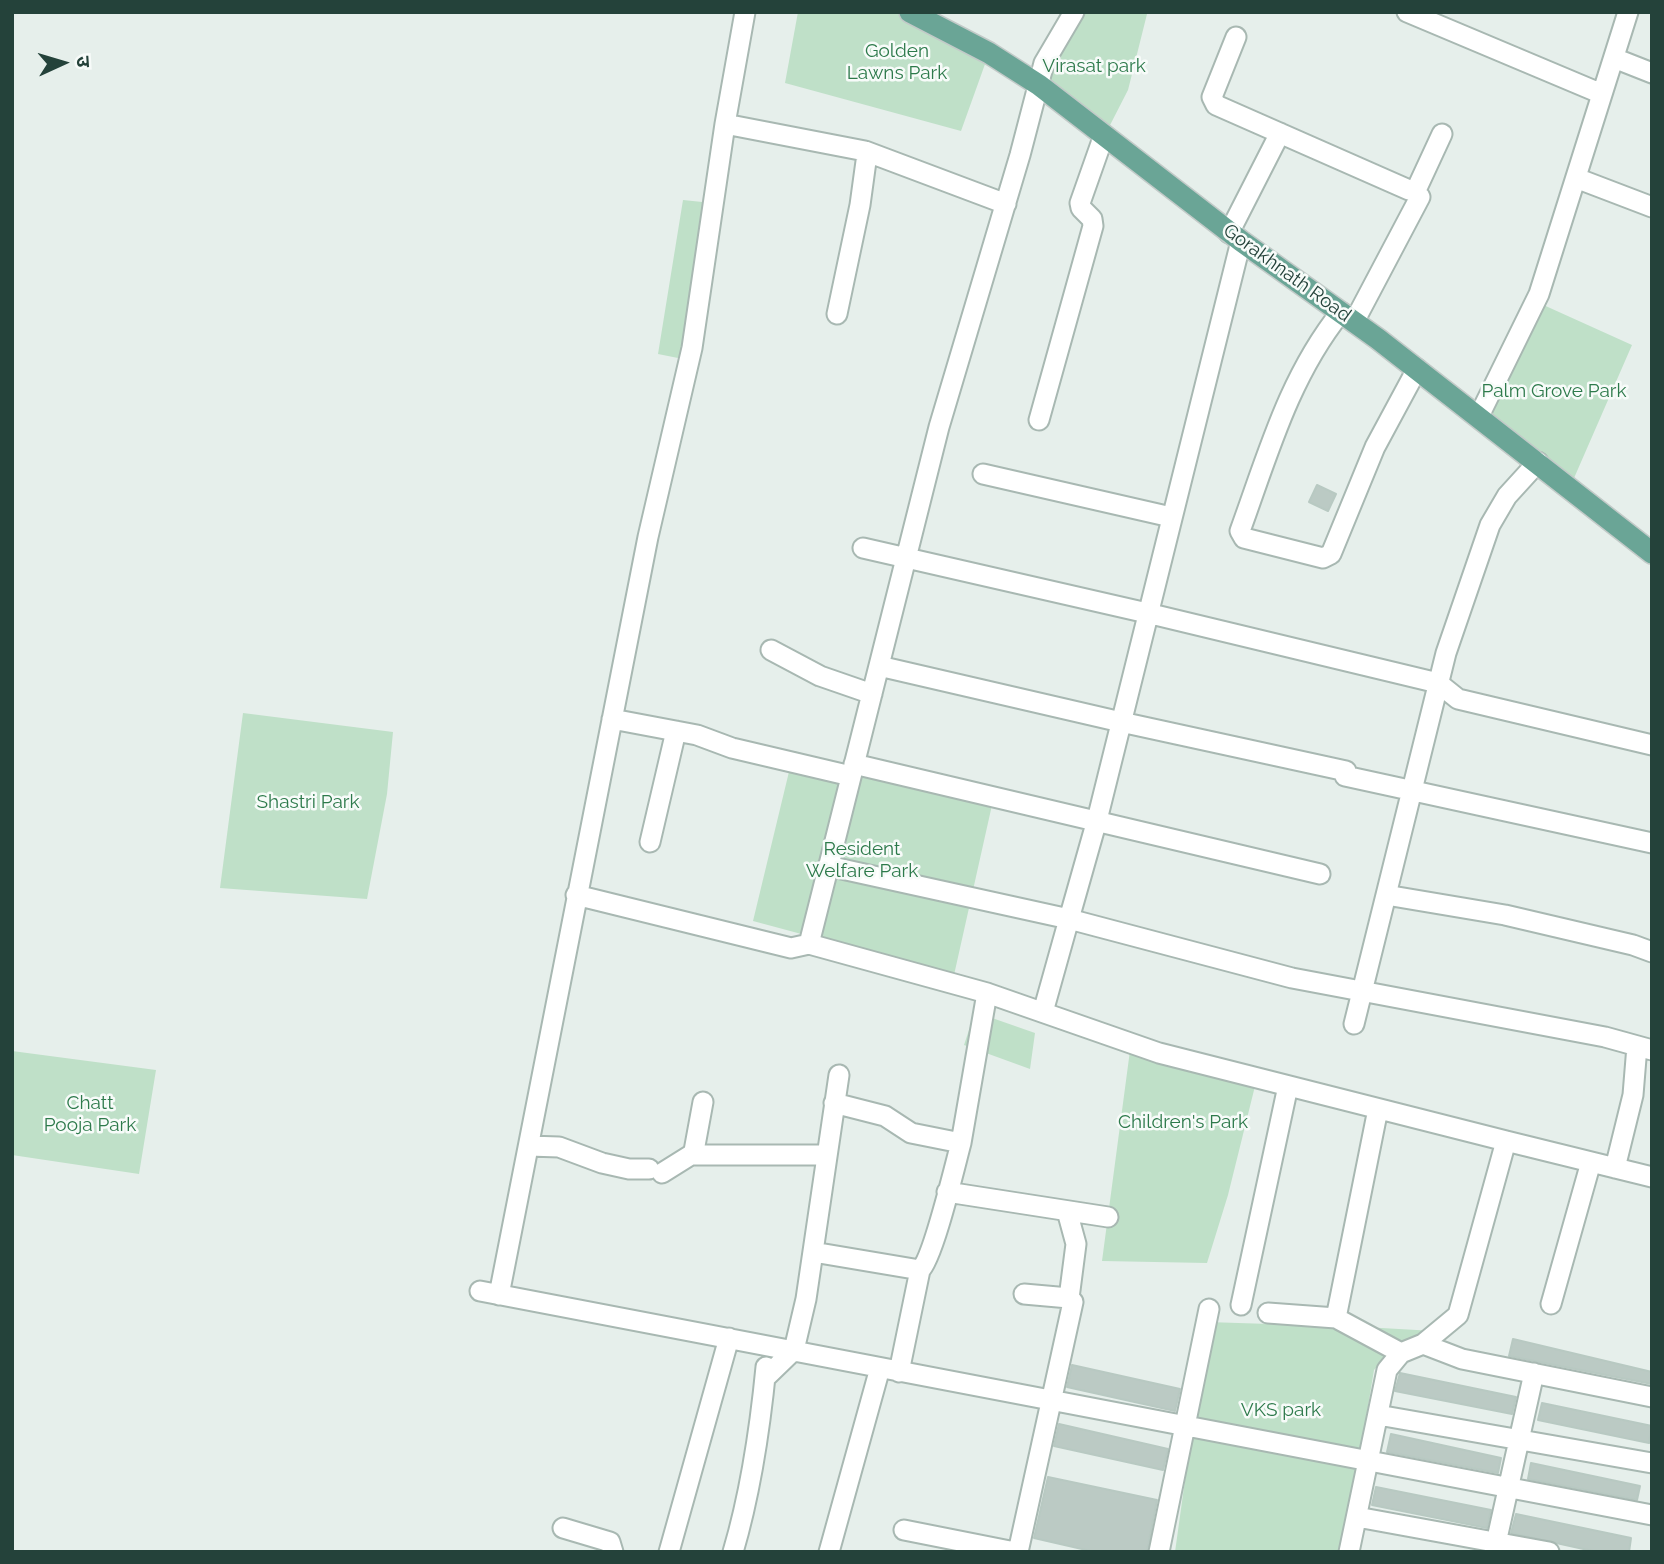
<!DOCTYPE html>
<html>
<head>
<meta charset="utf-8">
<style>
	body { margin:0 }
	#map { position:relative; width:1664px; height:1564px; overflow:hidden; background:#e6efeb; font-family:Raleway,"Noto Sans Devanagari",sans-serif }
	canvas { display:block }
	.frame { position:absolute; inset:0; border:14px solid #24423a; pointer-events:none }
	.north { position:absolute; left:28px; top:28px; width:70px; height:70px; -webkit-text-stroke:5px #f7fbf9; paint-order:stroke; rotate:86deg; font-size:19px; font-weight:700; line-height:28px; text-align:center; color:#24423a }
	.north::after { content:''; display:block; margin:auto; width:24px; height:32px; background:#24423a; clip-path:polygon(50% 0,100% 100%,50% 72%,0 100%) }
</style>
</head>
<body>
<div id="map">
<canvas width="1664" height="1564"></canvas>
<div class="frame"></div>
<div class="north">उ</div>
</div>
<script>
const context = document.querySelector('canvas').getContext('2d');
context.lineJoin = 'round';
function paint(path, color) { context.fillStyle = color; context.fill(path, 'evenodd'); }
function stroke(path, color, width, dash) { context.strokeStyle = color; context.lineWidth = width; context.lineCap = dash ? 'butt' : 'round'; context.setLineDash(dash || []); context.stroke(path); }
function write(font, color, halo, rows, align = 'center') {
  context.font = font + ' Raleway,sans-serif'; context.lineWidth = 5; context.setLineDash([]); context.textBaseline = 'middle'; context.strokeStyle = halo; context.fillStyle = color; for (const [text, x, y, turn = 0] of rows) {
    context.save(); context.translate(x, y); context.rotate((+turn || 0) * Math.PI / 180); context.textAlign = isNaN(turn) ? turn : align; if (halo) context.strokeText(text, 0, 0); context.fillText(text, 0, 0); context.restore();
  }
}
const green = new Path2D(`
	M798 12H910L989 53 961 131 785 83Z
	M1082 12 1147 14 1128 90 1107 131 1045 84 1050 65Z
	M683 200 712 203 688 360 658 354Z
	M1539 303 1632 345 1571 485 1482 416Z
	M243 713 393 732 387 794 367 899 220 888Z
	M794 751 992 805 954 975 753 921Z
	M975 1012 1035 1033 1030 1069 964 1045Z
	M1131 1043 1257 1078 1228 1195 1207 1263 1102 1261Z
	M12 1051 156 1070 139 1174 12 1155Z
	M1207 1322 1364 1327 1434 1331 1392 1351 1374 1370 1344 1552H1175Z`);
const building = new Path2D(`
	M1317 485 1336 494 1328 511 1309 502Z
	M1513 1339 1652 1372V1384L1509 1356Z
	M1072 1365 1180 1389 1175 1411 1067 1387Z
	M1400 1373 1516 1397 1512 1414 1395 1391Z
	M1542 1403 1652 1426 1649 1443 1538 1420Z
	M1059 1424 1168 1449 1163 1470 1054 1446Z
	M1391 1434 1501 1458 1498 1473 1387 1452Z
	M1531 1463 1640 1486 1637 1500 1528 1479Z
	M1048 1477 1157 1500 1147 1552H1095L1034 1538Z
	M1376 1487 1491 1510 1487 1528 1372 1505Z
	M1516 1514 1631 1538 1629 1552H1597L1511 1533Z`);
const minor = new Path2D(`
	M1407 12 1602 94
	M1236 37 1212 97 1216 105 1409 190 1417 188 1442 134
	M1614 58 1652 73
	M725 124 865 151 867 154 860 205 837 314
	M865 151 1006 204
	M1576 178 1652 207
	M1229 233 1280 133
	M1241 241 1097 820 1069 919 1292 978 1605 1037 1652 1050
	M1341 312C1289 377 1268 454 1240 531L1244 538 1323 558 1331 554 1375 447 1417 369
	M1354 322 1420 197
	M1479 416 1539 294 1628 12
	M1039 420 1093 226 1092 219 1081 208 1080 203 1104 135
	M983 474 1171 517
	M863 548 1147 613 1438 683 1458 699 1652 745
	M771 650 820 676 872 694
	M879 666 1121 722 1346 771
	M612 719 697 735 732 748 851 776
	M854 764 1320 874
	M1345 776 1652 843
	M650 842 676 731
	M828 866 1069 919 1043 1012
	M576 895 791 948 809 944 987 993 1159 1053 1506 1141
	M1386 895 1505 915 1633 945 1652 952
	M809 944 939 427 1020 155 1044 63 1074 12
	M1354 1024 1446 653 1490 525 1507 496 1538 462
	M703 1102 694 1151 696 1155H826
	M1378 1109 1336 1318 1401 1353
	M961 1143 987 993
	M529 1146 559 1147 602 1163 629 1169H649
	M1615 1168 1633 1095 1637 1046
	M662 1173 694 1153
	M947 1192 1108 1217
	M1067 1211 1076 1244 1069 1298
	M813 1252 920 1270C933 1259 955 1165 961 1143L911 1133 885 1116 834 1103
	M480 1291 1652 1515
	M499 1295 648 537 692 348 725 124 745 12
	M1551 1304 1591 1162
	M1241 1305 1288 1086
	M1268 1313 1336 1318
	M1423 1344 1462 1359 1652 1397
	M899 1372 920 1270
	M765 1378 794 1350 806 1299 839 1075
	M1378 1415 1652 1463
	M1357 1517 1549 1552
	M563 1528 610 1542 613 1552
	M904 1530 1015 1552
	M669 1552 729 1338
	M733 1552C751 1491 760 1429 766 1367
	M829 1552 880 1368
	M1018 1552 1073 1302 1069 1298 1024 1294
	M1159 1552 1209 1309
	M1349 1552 1387 1370 1401 1353 1423 1344 1458 1315 1506 1141 1652 1177
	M1494 1552 1534 1373`);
const major = new Path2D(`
	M910 12 989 53 1039 85 1241 241 1378 339 1652 553`);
const parkNames = [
	["Golden",897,51],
	["Lawns Park",897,73],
	["Virasat park",1094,66],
	["Palm Grove Park",1554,391],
	["Shastri Park",308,802],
	["Resident",862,849],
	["Welfare Park",862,871],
	["Chatt",90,1103],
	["Pooja Park",90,1125],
	["Children's Park",1183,1122],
	["VKS park",1281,1410]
];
const streetNames = [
	["Gorakhnath Road",1287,273,36]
];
paint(green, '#bfe0c8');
paint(building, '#bbcac4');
stroke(building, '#b8c9c2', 2);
stroke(minor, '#a8b8b2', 23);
stroke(major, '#c2cac8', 24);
stroke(minor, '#fff', 19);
stroke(major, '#6aa596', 21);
write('19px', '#2d7a4b', '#f7fbf9', parkNames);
write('19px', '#24423a', '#f7fbf9', streetNames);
</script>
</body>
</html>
